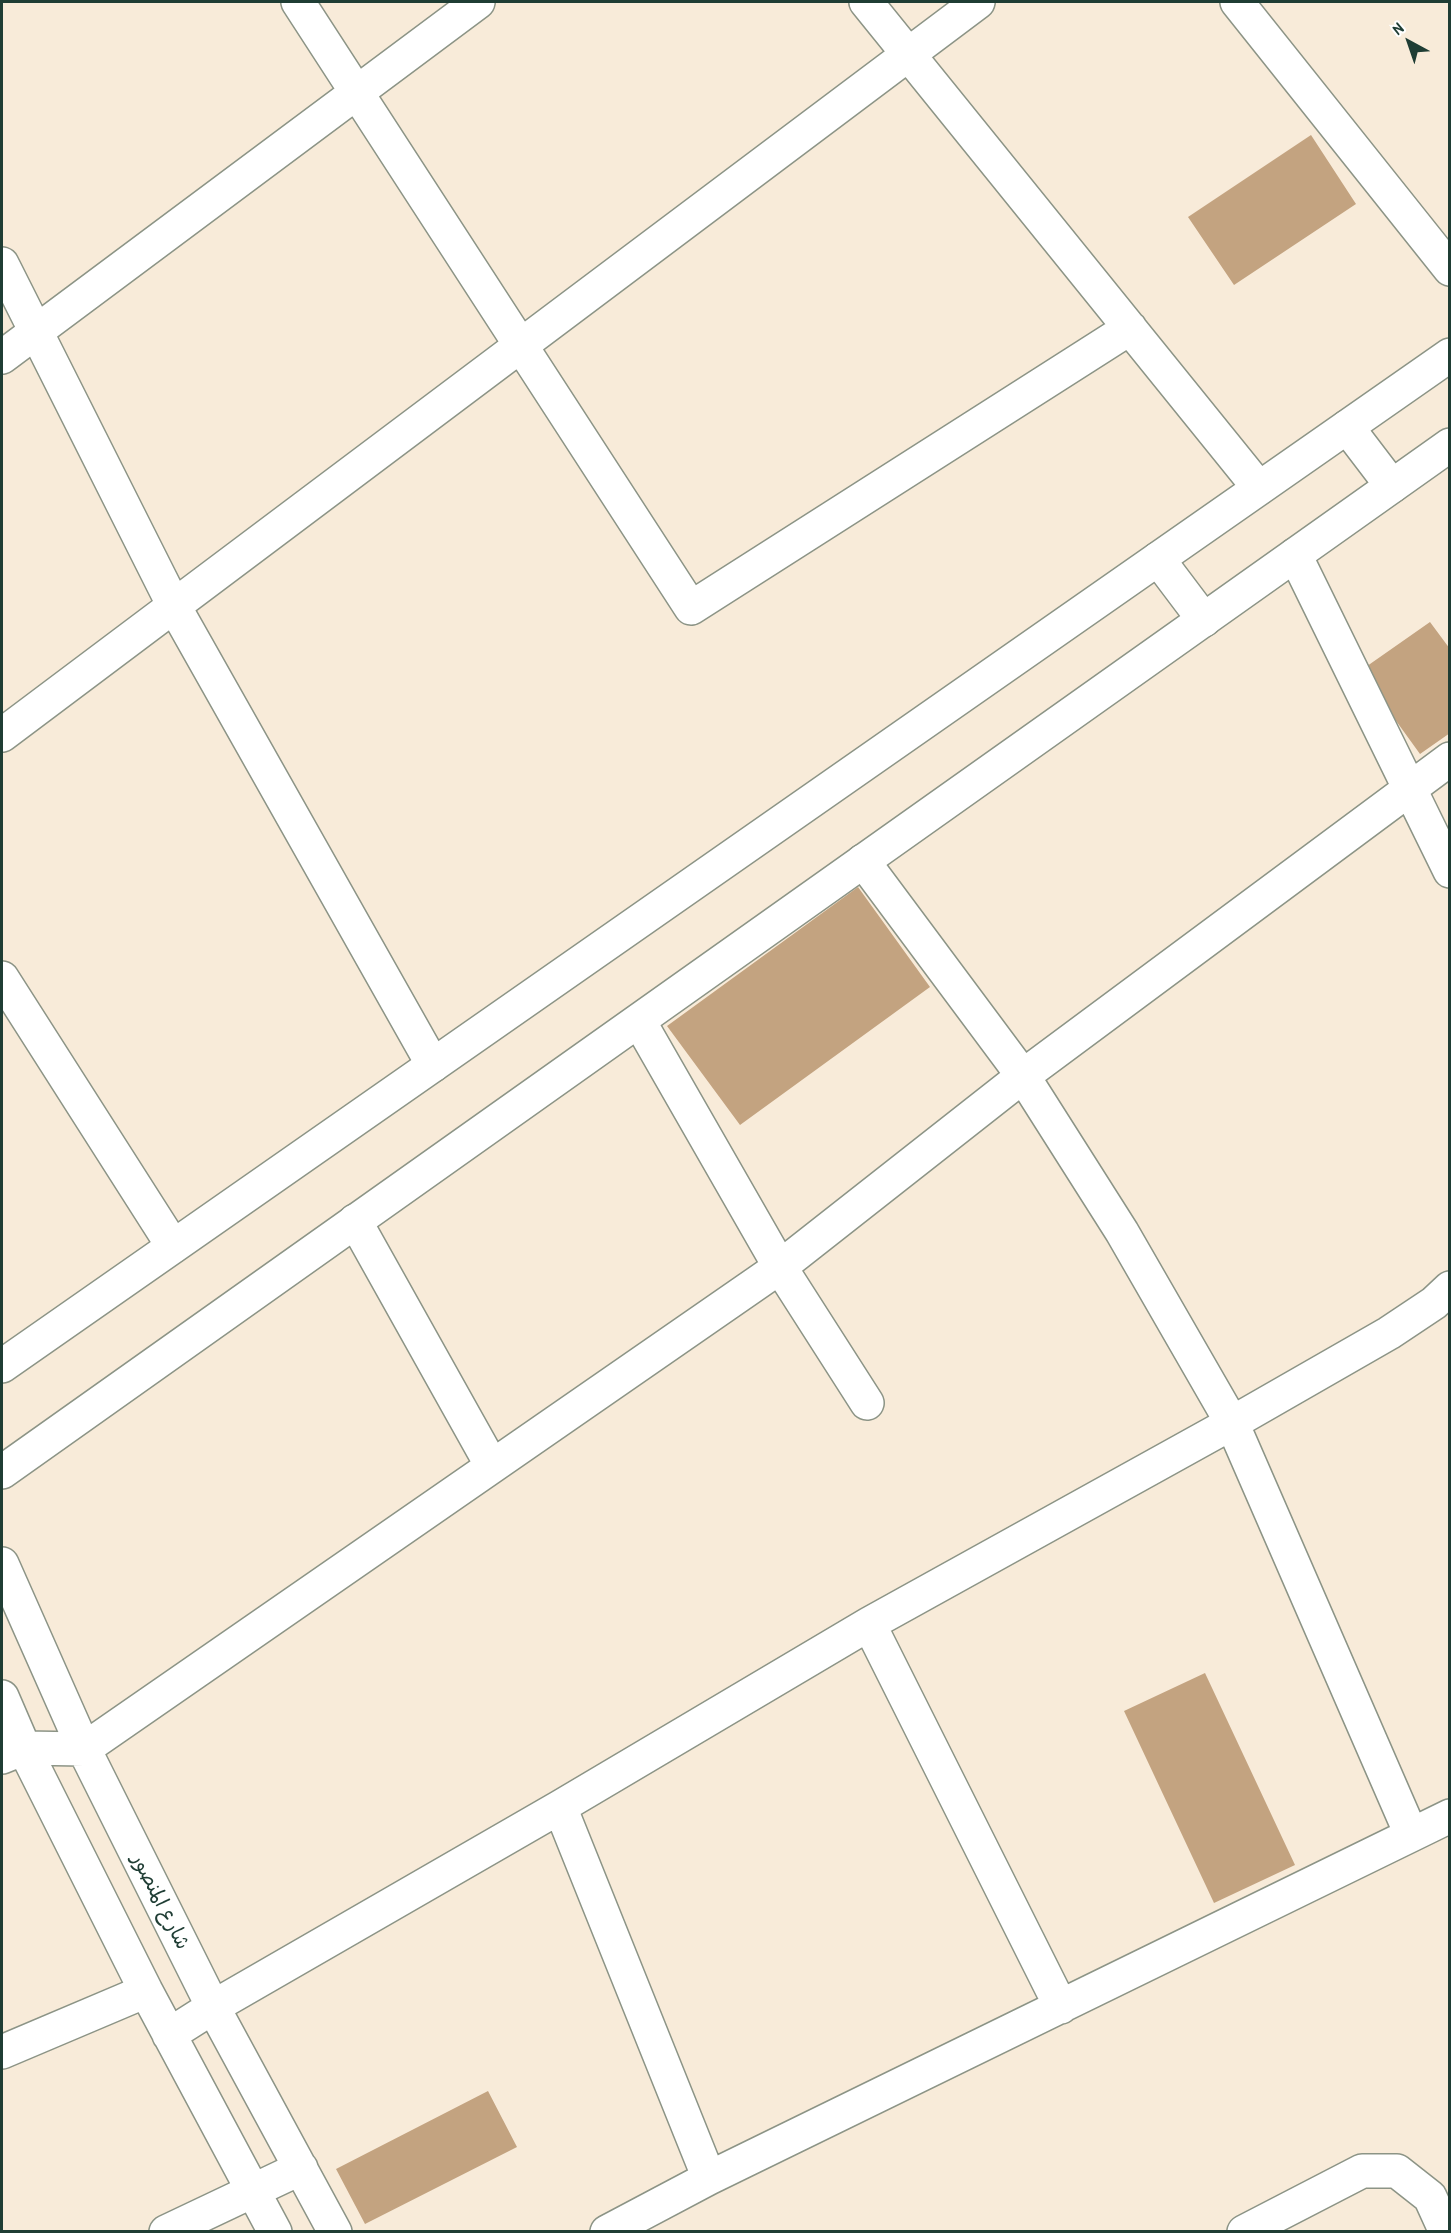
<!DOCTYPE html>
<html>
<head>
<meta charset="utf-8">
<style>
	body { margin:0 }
	#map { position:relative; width:1451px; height:2233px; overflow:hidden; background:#f8ebd9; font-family:"Patrick Hand",sans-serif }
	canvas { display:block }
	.frame { position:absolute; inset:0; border:3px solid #1f3d34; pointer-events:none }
	.north { position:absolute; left:1379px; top:12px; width:60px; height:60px; -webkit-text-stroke:4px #fff; paint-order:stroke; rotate:320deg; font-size:16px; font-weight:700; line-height:24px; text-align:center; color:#1f3d34 }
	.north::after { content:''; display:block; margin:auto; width:21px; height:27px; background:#1f3d34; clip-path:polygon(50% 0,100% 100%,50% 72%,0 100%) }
</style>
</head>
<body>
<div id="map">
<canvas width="1451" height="2233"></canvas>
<div class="frame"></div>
<div class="north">N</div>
</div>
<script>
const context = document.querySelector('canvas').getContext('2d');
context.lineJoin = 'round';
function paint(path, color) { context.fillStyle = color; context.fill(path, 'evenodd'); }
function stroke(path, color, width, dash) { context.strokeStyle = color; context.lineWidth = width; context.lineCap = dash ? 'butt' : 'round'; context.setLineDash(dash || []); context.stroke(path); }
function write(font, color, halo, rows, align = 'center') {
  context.font = font + ' "Patrick Hand","Playpen Sans Arabic",sans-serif'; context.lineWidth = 6; context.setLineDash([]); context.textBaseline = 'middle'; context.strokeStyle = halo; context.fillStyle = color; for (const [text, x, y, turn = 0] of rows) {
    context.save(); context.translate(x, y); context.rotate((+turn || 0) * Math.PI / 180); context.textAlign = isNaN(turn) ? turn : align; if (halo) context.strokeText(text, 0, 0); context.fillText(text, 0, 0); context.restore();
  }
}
const building = new Path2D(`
	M1311 135 1356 204 1234 285 1188 217Z
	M1430 622 1450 649V733L1420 754 1360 671Z
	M858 887 930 987 740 1125 667 1026Z
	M1205 1673 1295 1865 1214 1903 1124 1711Z
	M488 2091 517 2147 365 2224 336 2169Z`);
const minor = new Path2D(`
	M298 2 691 608 1130 328
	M866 2 1259 488
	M1237 2 1450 269
	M2 264 174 606 433 1065
	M2 357 478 2
	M1347 427 1392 486
	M1295 555 1450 871
	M1158 559 1204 620
	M2 735 978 2
	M863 861 1023 1076 1122 1232 1232 1423 1411 1834
	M2 978 173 1246
	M639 1021 780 1267 867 1403
	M355 1221 492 1466
	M2 1564 84 1749 213 2007 335 2232
	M869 1624 1061 2007
	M2 1697 24 1748 146 1991 275 2232
	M2 1757 24 1748 84 1749 780 1267 1023 1076 1450 759
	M560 1807 709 2178
	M169 2035 213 2007 560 1807 869 1624 1232 1423 1389 1333 1434 1303 1450 1288
	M2 2052 146 1991
	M166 2232 301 2168
	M607 2232 709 2178 1450 1816
	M1244 2232 1362 2171H1397L1430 2197 1446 2232`);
const major = new Path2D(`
	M2 1366 1450 355
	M2 1472 1450 445`);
const streetNames = [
	["شارع المنصور",160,1902,63]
];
paint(building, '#c3a380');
stroke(minor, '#8c9486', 36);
stroke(major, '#8c9486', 36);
stroke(minor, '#fff', 33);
stroke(major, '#fff', 33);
write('20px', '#1f3d34', '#fff', streetNames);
</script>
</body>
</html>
